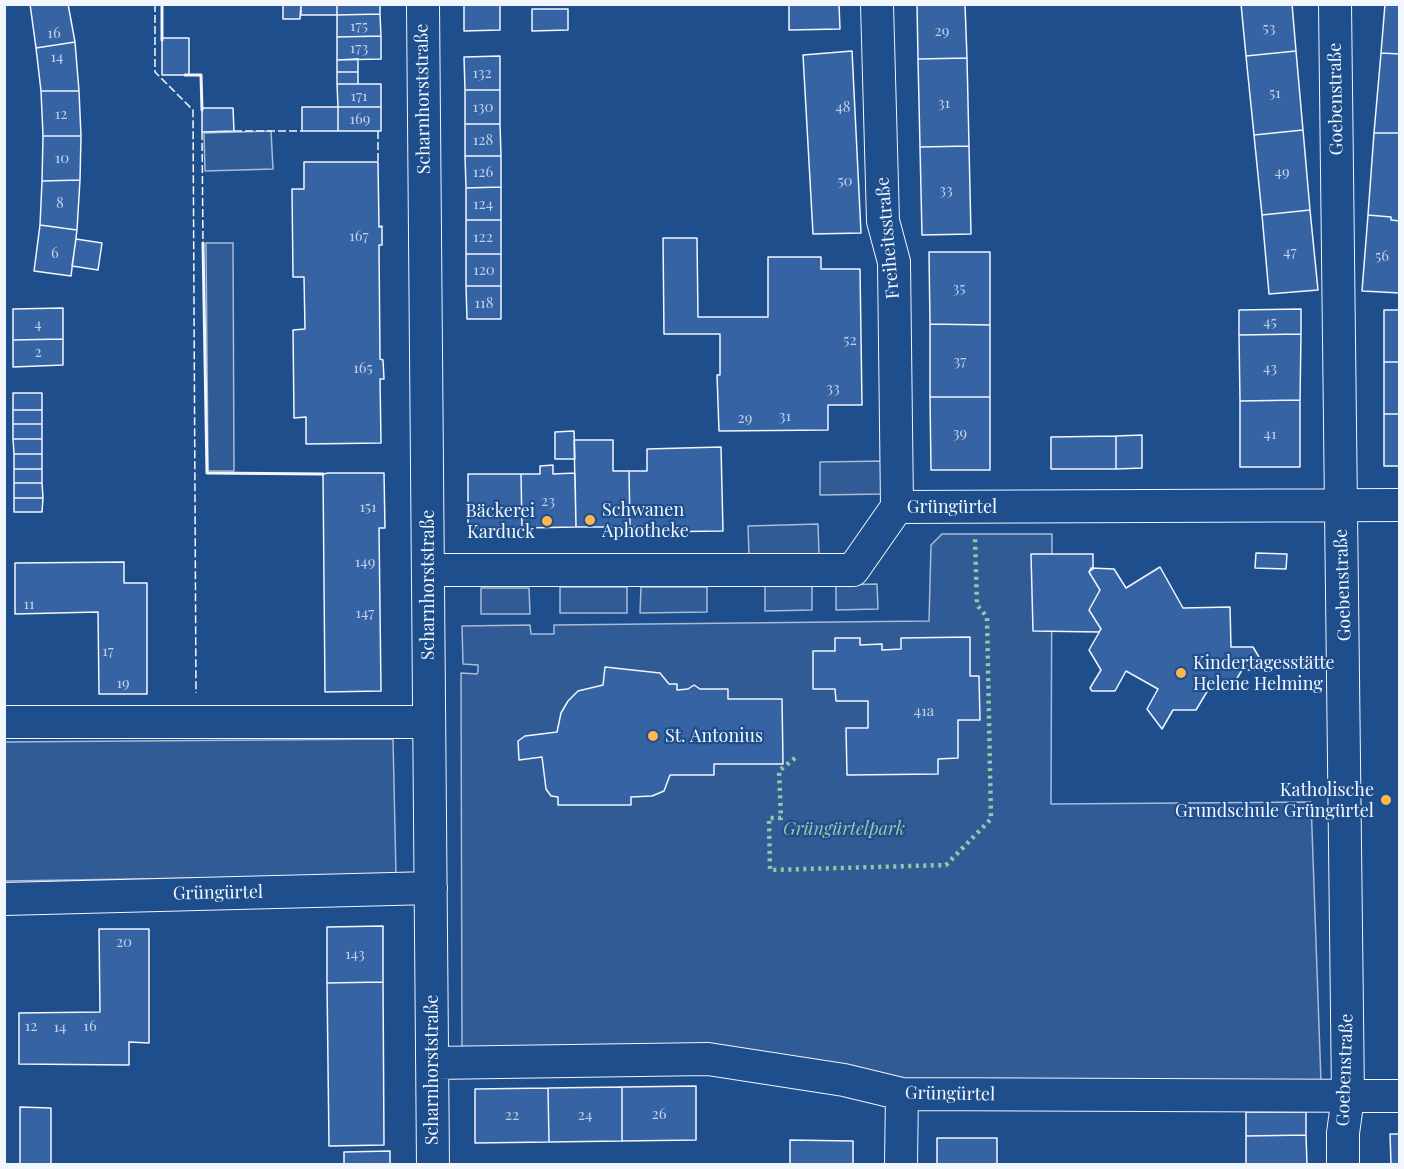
<!DOCTYPE html>
<html>
<head>
<meta charset="utf-8">
<style>
	body { margin:0 }
	#map { position:relative; width:1404px; height:1169px; overflow:hidden; background:#1f4e8c; font-family:"Playfair Display",serif }
	canvas { display:block }
	.frame { position:absolute; inset:0; border:6px solid #f2f6ff; pointer-events:none }
</style>
</head>
<body>
<div id="map">
<canvas width="1404" height="1169"></canvas>
<div class="frame"></div>
</div>
<script>
const context = document.querySelector('canvas').getContext('2d');
context.lineJoin = 'round';
function paint(path, color) { context.fillStyle = color; context.fill(path, 'evenodd'); }
function stroke(path, color, width, dash) { context.strokeStyle = color; context.lineWidth = width; context.lineCap = dash ? 'butt' : 'round'; context.setLineDash(dash || []); context.stroke(path); }
function write(font, color, halo, rows, align = 'center') {
  context.font = font + ' "Playfair Display",serif'; context.lineWidth = 4.5; context.setLineDash([]); context.textBaseline = 'middle'; context.strokeStyle = halo; context.fillStyle = color; for (const [text, x, y, turn = 0] of rows) {
    context.save(); context.translate(x, y); context.rotate((+turn || 0) * Math.PI / 180); context.textAlign = isNaN(turn) ? turn : align; if (halo) context.strokeText(text, 0, 0); context.fillText(text, 0, 0); context.restore();
  }
}
const built = new Path2D(`
	M271 131 273 169 205 171 204 133Z
	M206 243H233L234 471H208Z
	M884 461V494L820 495V462Z
	M818 524 819 554 749 556 748 526Z
	M942 534H1052L1051 804 1311 802 1321 1082H913L462 1048 461 673 477 674 478 671V665L463 664 462 626 530 625 531 634H554V625L929 621 931 545Z
	M812 584V610L765 611V585Z
	M877 584 878 609 836 610V585Z
	M560 587H627V613H560Z
	M641 587H707V612L640 613Z
	M481 588H529L530 614H481Z
	M393 739 396 875 5 881 4 742Z`);
const building = new Path2D(`
	M30 4H68L75 42 36 48Z
	M283 4H301L300 19H283Z
	M301 4H337V15H301Z
	M337 4H380V14L337 15Z
	M464 4H500V30L464 31Z
	M789 4H839L840 29 789 30Z
	M917 4H965L967 58 918 59Z
	M1241 4H1292L1296 51 1246 56Z
	M1385 4H1400V54L1381 53Z
	M532 9H568V30L532 31Z
	M380 14 381 36 337 37V15Z
	M381 36V59L337 60V37Z
	M162 38H189V75H162Z
	M75 42 79 91H41L36 48Z
	M852 51 861 233 813 234 803 55Z
	M1296 51 1303 130 1254 135 1246 56Z
	M1381 53 1400 54V133H1374Z
	M500 56V90H465L464 57Z
	M967 58 969 146 920 147 918 59Z
	M358 59V72H337V60Z
	M337 72H358V84H337Z
	M337 84H381V107H338Z
	M465 90H500V124H465Z
	M41 91H79L81 136H43Z
	M302 107H338V131H302Z
	M338 107H381V131H338Z
	M202 108H233L234 131 202 132Z
	M465 124H500L501 156H465Z
	M1303 130 1310 210 1262 215 1254 135Z
	M1374 133H1400V221L1391 220V217L1368 215Z
	M43 136H81L80 180 42 181Z
	M969 146 971 234 922 235 920 147Z
	M465 156H501V187L466 188Z
	M304 162H378L379 227 382 226V245H379L380 359 383 360 384 379H380L381 443 306 444V417L294 418 293 330 305 329 304 277H293L292 189H304Z
	M80 180 77 230 40 225 42 181Z
	M501 187V220H466V188Z
	M1310 210 1318 290 1269 294 1262 215Z
	M1368 215 1391 217V220L1400 221V293L1362 291Z
	M466 220H501V254H466Z
	M40 225 77 230 71 276 34 271Z
	M663 238H697L698 317H768V257H821V269H860L862 405H828V430L719 431 717 375H720V334H664Z
	M76 239 102 243 98 270 72 266Z
	M929 252H990V325L930 324Z
	M466 254H501V286H466Z
	M466 286H501V319H467Z
	M63 308V339L13 340V309Z
	M1301 309V334L1239 335V310Z
	M1384 310H1400V362H1384Z
	M930 324 990 325V397H930Z
	M1301 334 1300 400 1240 401 1239 335Z
	M63 339V365L13 367V340Z
	M1384 362H1400V414H1384Z
	M13 393H42V410H13Z
	M930 397H990V470H931Z
	M1300 400V467H1240V401Z
	M13 410H42V424H13Z
	M1384 414H1400V466H1384Z
	M13 424H42V439H13Z
	M574 431 575 459H555V432Z
	M1142 435V468L1116 469V436Z
	M1116 436V469H1051V437Z
	M13 439H42V454H14Z
	M574 440H613V471H629L630 527H576Z
	M721 447 723 531 649 532V527H630L629 471H647V449Z
	M14 454H42V469H14Z
	M553 465V474L575 473 576 527 522 528 521 474H540V466Z
	M14 469H42V483H14Z
	M328 473H384L385 528H379L381 691 325 692 323 474Z
	M468 474H521L522 528H468Z
	M14 483H42L43 498H14Z
	M14 498H43L42 512H14Z
	M1256 553 1287 554 1286 569 1255 568Z
	M1031 554H1093V569L1089 572 1100 590 1089 610 1101 629 1099 632 1033 631Z
	M124 562V583H147V694H99L98 612 15 614V563Z
	M1160 567 1183 608 1230 607 1231 647H1253L1265 667 1264 670H1242L1230 690H1208L1196 710H1173L1162 729 1147 709 1158 689 1126 671 1115 691H1092L1090 688 1101 670 1089 650 1101 629 1089 610 1100 590 1089 572 1091 568 1114 569 1126 588Z
	M970 637V676H979L980 720H958V758L938 759V774L847 775 846 728H868V701H836L835 689H813V651H835V638H860V645L882 644V650L901 649V638Z
	M605 667 660 673 669 684H677V690L688 689 694 685 700 689H728V699H782L783 764H714V775H670L664 791 652 796 631 797V805H558V797L551 796 546 789 542 757 519 760 518 741 525 736 557 732 561 713 568 701 578 691 603 685Z
	M383 926V982L327 983V927Z
	M99 929H149V1043L129 1042V1065L19 1064V1013L100 1012Z
	M383 982 384 1145 329 1146 327 983Z
	M696 1086V1140L622 1141V1087Z
	M622 1087V1141L549 1142 548 1088Z
	M548 1088 549 1142 475 1143V1089Z
	M20 1107 51 1108V1164H20Z
	M1246 1112H1306V1135L1246 1136Z
	M1390 1134H1400V1164H1391Z
	M1306 1135 1307 1164H1246V1136Z
	M937 1138H997V1164H937Z
	M790 1140 853 1141V1164H790Z
	M390 1151V1164H344V1152Z`);
const minor = new Path2D(`
	M423 4 433 1164
	M877 4 883 221 894 262 897 507
	M1335 4C1339 369 1345 733 1348 1097L1343 1133V1164
	M897 507 1400 505
	M429 570H853L897 507
	M4 722H428
	M4 899 431 888
	M432 1063 708 1059 844 1080 902 1094 1400 1096
	M901 1164 902 1094`);
const hedge = new Path2D(`
	M795 758 779 771 781 818H769L770 870 946 865 991 819 987 617 977 605 975 539`);
const fence = new Path2D(`
	M155 4V72L193 110 196 693
	M234 131H302
	M378 131V162
	M202 132 203 243`);
const wall = new Path2D(`
	M162 4V40
	M185 75H201L202 110
	M203 243 207 473 323 474`);
const markers = [
	[590,520,6,"#ffb74d"],
	[547,521,6,"#ffb74d"],
	[1181,673,6,"#ffb74d"],
	[653,736,6,"#ffb74d"],
	[1386,800,6,"#ffb74d"]
];
const numberNames = [
	["175",359,26],
	["53",1269,28],
	["29",942,31],
	["16",54,33],
	["173",359,48],
	["14",57,57],
	["132",482,73],
	["51",1275,93],
	["171",359,96],
	["31",944,103],
	["130",483,107],
	["48",843,107],
	["12",61,114],
	["169",360,119],
	["128",483,140],
	["10",62,158],
	["126",483,172],
	["49",1282,172],
	["50",845,181],
	["33",946,190],
	["8",60,203],
	["124",483,204],
	["167",359,236],
	["122",483,237],
	["47",1290,252],
	["6",55,253],
	["56",1382,256],
	["120",484,270],
	["35",959,288],
	["118",484,303],
	["45",1270,322],
	["4",38,324],
	["52",850,340],
	["2",38,352],
	["37",960,361],
	["165",363,368],
	["43",1270,368],
	["33",833,388],
	["31",785,416],
	["29",745,418],
	["39",960,433],
	["41",1270,434],
	["23",548,501],
	["151",368,507],
	["149",365,562],
	["11",29,604],
	["147",365,613],
	["17",108,651],
	["19",123,683],
	["41a",924,711],
	["20",124,942],
	["143",355,954],
	["12",31,1026],
	["16",90,1026],
	["14",60,1027],
	["26",659,1114],
	["22",512,1115],
	["24",585,1115]
];
const streetNames = [
	["Scharnhorststraße",423,99,-91],
	["Goebenstraße",1336,99,-91],
	["Freiheitsstraße",888,238,-95],
	["Grüngürtel",952,507],
	["Scharnhorststraße",428,585,-90],
	["Goebenstraße",1343,585,-92],
	["Grüngürtel",218,893,-1],
	["Scharnhorststraße",432,1070,-90],
	["Goebenstraße",1345,1070,-88],
	["Grüngürtel",950,1094,1]
];
const poiNames = [
	["Schwanen",602,510],
	["Aphotheke",602,531],
	["Bäckerei",535,511,"right"],
	["Karduck",535,532,"right"],
	["Kindertagesstätte",1193,663],
	["Helene Helming",1193,684],
	["St. Antonius",665,736],
	["Katholische",1374,790,"right"],
	["Grundschule Grüngürtel",1374,811,"right"]
];
const parkNames = [
	["Grüngürtelpark",844,829]
];
paint(built, '#305b95');
stroke(built, '#a8bbd7', 1.5);
paint(building, '#3563a3');
stroke(building, '#f2f6ff', 1.5);
stroke(minor, '#f2f6ff', 34);
stroke(minor, '#1f4e8c', 32);
stroke(hedge, '#97c8a6', 4.5, [3, 4.5]);
stroke(fence, '#f2f6ff', 1.5, [8, 3]);
stroke(wall, '#f2f6ff', 3);
for (const [x, y, r, color] of markers) { const dot = new Path2D(); dot.arc(x, y, r, 0, 2 * Math.PI); context.fillStyle = color; context.fill(dot); stroke(dot, '#1f4e8c', 2); }
write('15px', '#c3d1e8', null, numberNames);
write('18px', '#f2f6ff', '#1f4e8c', streetNames);
write('18px', '#f2f6ff', '#1f4e8c', poiNames, 'left');
write('italic 18px', '#97c8a6', '#1f4e8c', parkNames);
</script>
</body>
</html>
